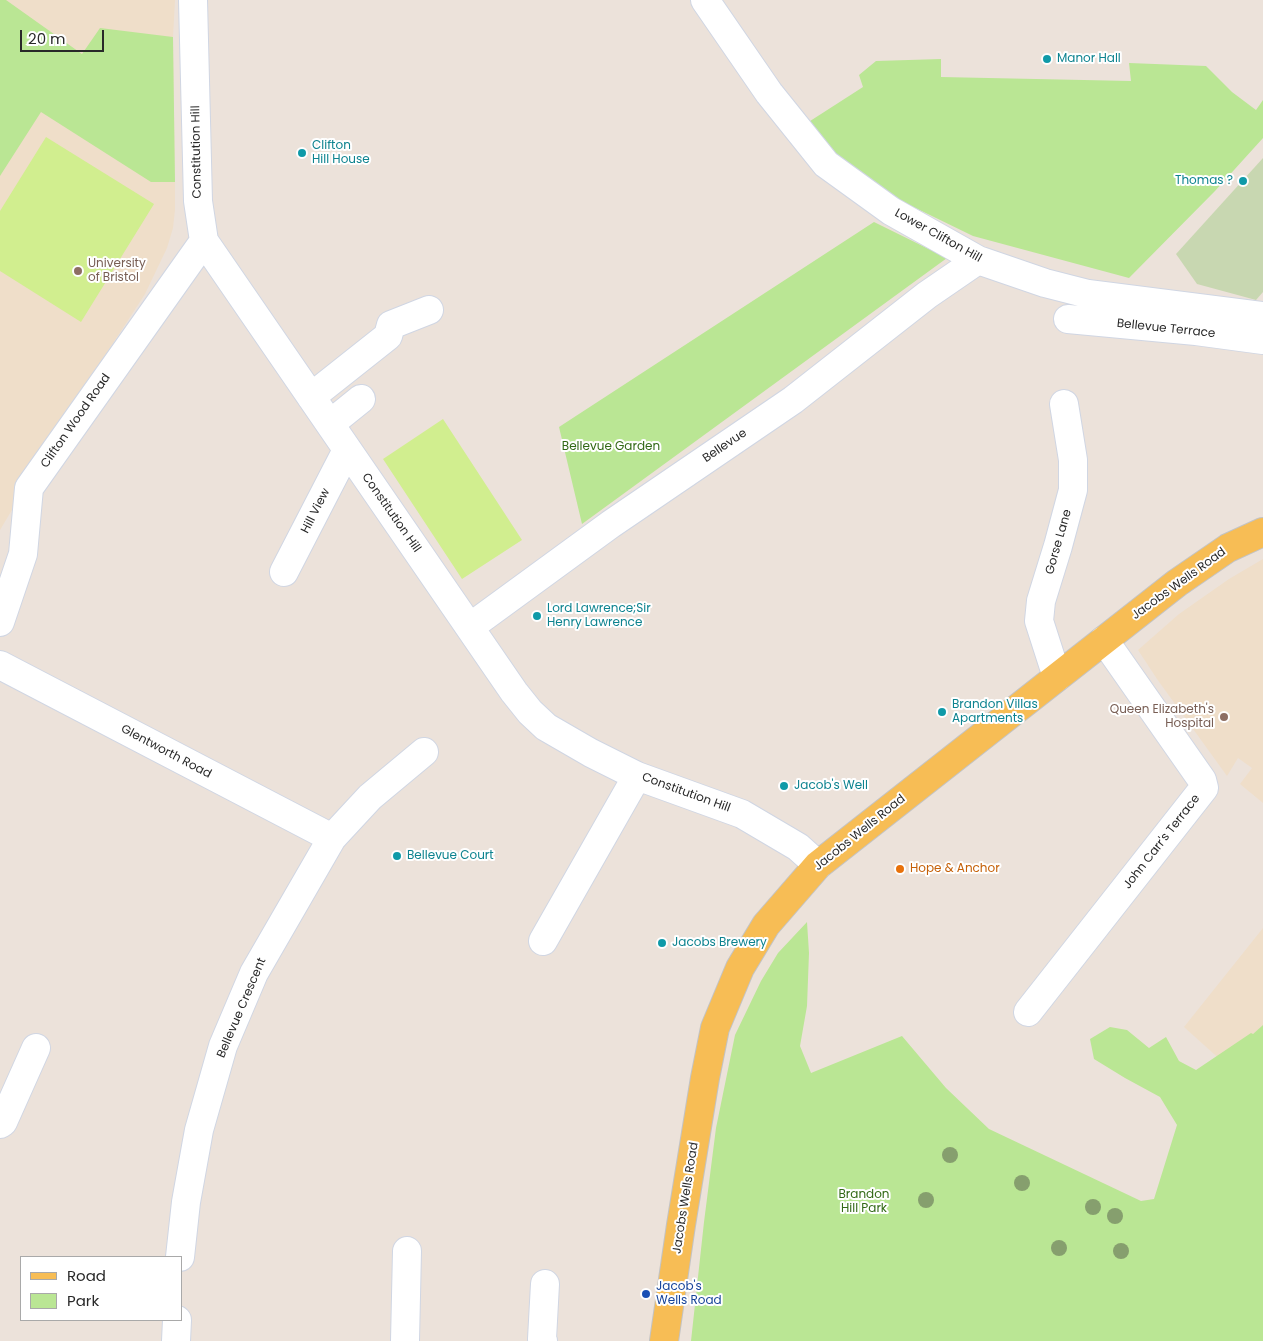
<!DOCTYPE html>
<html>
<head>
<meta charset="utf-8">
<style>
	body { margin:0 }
	#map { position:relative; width:1263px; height:1341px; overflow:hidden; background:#ece2da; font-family:Poppins,sans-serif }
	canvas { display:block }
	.legend { position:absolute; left:20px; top:1256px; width:162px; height:65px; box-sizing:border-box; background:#fff; border:1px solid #a9a9a9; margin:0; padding:6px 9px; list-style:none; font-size:15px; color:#292929 }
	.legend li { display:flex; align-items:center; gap:10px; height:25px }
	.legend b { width:25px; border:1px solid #a9a9a9 }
	.scale { position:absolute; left:20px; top:30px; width:84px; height:22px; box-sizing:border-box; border:2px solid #292929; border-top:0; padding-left:6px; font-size:15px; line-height:18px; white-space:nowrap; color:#292929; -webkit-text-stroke:4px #fff; paint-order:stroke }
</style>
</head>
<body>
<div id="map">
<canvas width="1263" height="1341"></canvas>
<ul class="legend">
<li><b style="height:6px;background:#f7bd55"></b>Road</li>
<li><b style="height:14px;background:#bae694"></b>Park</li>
</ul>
<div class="scale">20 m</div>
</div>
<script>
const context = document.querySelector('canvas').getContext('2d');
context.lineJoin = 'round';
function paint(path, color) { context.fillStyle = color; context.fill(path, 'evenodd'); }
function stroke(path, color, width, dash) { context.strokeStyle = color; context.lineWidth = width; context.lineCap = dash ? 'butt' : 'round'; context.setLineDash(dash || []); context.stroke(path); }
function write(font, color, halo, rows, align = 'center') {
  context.font = font + ' Poppins,sans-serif'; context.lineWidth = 4; context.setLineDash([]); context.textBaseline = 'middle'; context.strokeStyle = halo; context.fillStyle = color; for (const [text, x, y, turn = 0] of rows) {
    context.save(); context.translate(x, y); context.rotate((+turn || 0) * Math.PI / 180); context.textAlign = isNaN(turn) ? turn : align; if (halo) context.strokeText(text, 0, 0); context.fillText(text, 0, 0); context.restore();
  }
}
const education = new Path2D(`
	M0 0H175L173 37 175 182V210L173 228 167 248 145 294 95 371 0 530Z
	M1263 559V803L1240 784 1252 768 1238 758 1227 776 1157 679 1138 650 1179 614 1229 579Z
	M1263 928V1025L1242 1044 1224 1063 1184 1027Z`);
const green = new Path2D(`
	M0 0H6L82 54 100 28 173 37 175 182H151L41 112 0 176Z
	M941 59V77L1131 81 1129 63 1206 66 1232 92 1256 110 1263 100V138L1215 191 1129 278 973 236 895 198 834 154 807 123 863 87 859 75 876 61Z
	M874 222 947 258 582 524 559 427Z
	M807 922 809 953 807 1006 800 1046 811 1073 902 1036 946 1088 989 1129 1141 1201 1154 1199 1177 1125 1160 1097 1125 1078 1094 1059 1090 1039 1110 1027 1127 1030 1149 1048 1166 1037 1179 1061 1196 1070 1251 1033 1253 1034 1263 1025V1341H691L704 1222 716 1128 735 1035 761 981 778 953Z`);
const cemetery = new Path2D(`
	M1263 158V292L1256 300 1197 284 1176 254Z`);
const pitch = new Path2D(`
	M46 137 154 204 81 322 0 271V211Z
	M443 419 522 540 462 579 383 459Z`);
const minor = new Path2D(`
	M193 0 198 201 204 241 514 692 530 712 546 727 591 753 637 776 742 814 798 847 818 865
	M705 0 769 93 826 164 891 211 978 260 1045 283 1088 294 1263 316
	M1068 319 1196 331 1263 340
	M311 397 388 336 391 325 429 310
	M330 424 361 399
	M284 572 347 450
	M0 622 23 554 29 488 204 241
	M470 627 611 524 793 400 927 295 978 260
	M0 665 332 838
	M1057 677 1039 621 1041 601 1058 546 1073 490V460L1064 404
	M543 941 637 776
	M1028 1012 1204 788 1202 780 1104 640
	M0 1124 3 1122 36 1048
	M180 1257 186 1202 199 1130 223 1046 254 973 332 838 370 797 424 752
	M176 1341 177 1320
	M405 1341 407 1251
	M543 1341 542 1339 545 1284`);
const major = new Path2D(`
	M664 1341 681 1225 705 1078 715 1028 740 968 766 925 818 865 1177 583 1228 548 1263 532`);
const trees = [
	[950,1155],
	[1022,1183],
	[926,1200],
	[1093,1207],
	[1115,1216],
	[1059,1248],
	[1121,1251]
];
const markers = [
	[1047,59,5,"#0f9aa8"],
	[302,153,5,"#0f9aa8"],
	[1243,181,5,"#0f9aa8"],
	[78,271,5,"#8d6e63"],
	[537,616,5,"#0f9aa8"],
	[942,712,5,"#0f9aa8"],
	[1224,717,5,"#8d6e63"],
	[784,786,5,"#0f9aa8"],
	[397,856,5,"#0f9aa8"],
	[900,869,5,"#e8710a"],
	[662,943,5,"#0f9aa8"],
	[646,1294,5,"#1a4fb4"]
];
const cultureNames = [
	["Manor Hall",1057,59],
	["Clifton",312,146],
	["Hill House",312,160],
	["Thomas ?",1233,181,"right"],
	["Lord Lawrence;Sir",547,609],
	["Henry Lawrence",547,623],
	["Brandon Villas",952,705],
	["Apartments",952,719],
	["Jacob's Well",794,786],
	["Bellevue Court",407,856],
	["Jacobs Brewery",672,943]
];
const streetNames = [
	["Constitution Hill",197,152,-91],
	["Lower Clifton Hill",938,236,29],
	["Bellevue Terrace",1166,329,6],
	["Clifton Wood Road",76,421,-55],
	["Bellevue",725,446,-34],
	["Hill View",316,511,-63],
	["Constitution Hill",391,513,55],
	["Gorse Lane",1059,542,-74],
	["Jacobs Wells Road",1179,584,-36],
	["Glentworth Road",166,752,28],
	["Constitution Hill",686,793,20],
	["Jacobs Wells Road",860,833,-39],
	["John Carr's Terrace",1162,842,-52],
	["Bellevue Crescent",242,1008,-67],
	["Jacobs Wells Road",686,1198,-81]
];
const educationNames = [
	["University",88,264],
	["of Bristol",88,278],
	["Queen Elizabeth's",1214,710,"right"],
	["Hospital",1214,724,"right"]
];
const parkNames = [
	["Bellevue Garden",611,447],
	["Brandon",864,1195],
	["Hill Park",864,1209]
];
const foodNames = [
	["Hope & Anchor",910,869]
];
const transitNames = [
	["Jacob's",656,1287],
	["Wells Road",656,1301]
];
paint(education, '#efdec9');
paint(green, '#bae694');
paint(cemetery, '#c8d7b1');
paint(pitch, '#d1ee8f');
stroke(minor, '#d0d6e3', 30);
stroke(major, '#c3c3c3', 30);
stroke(minor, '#fff', 28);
stroke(major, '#f7bd55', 28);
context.fillStyle = '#869f6e';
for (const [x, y] of trees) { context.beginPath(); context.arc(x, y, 8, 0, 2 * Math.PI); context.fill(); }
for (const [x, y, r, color] of markers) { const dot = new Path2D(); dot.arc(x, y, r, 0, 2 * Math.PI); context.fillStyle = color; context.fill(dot); stroke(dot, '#fff', 2); }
write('12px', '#0d838f', '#fff', cultureNames, 'left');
write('12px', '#292929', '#fff', streetNames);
write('12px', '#785e54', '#fff', educationNames, 'left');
write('12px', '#326916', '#fff', parkNames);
write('12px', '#c56008', '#fff', foodNames, 'left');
write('12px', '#164399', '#fff', transitNames, 'left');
</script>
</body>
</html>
